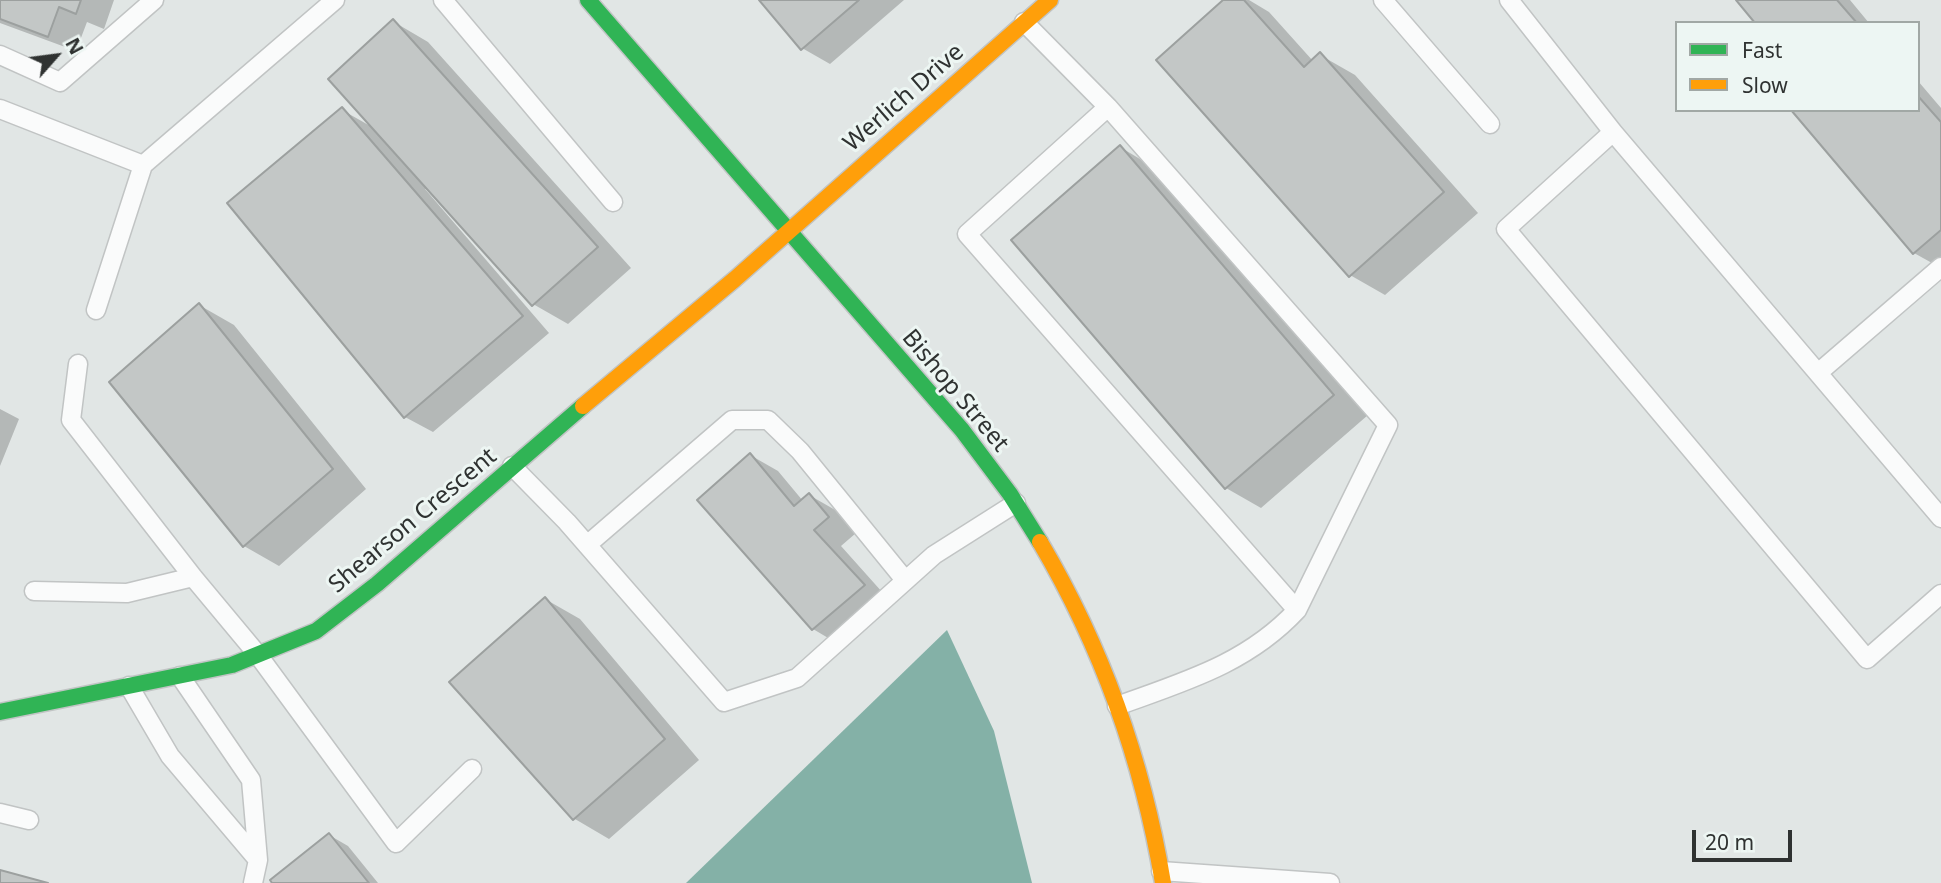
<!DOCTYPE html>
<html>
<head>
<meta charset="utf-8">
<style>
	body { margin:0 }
	#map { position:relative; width:1941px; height:883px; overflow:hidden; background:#e1e6e5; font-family:"Noto Sans",sans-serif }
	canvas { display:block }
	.legend { position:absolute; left:1675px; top:21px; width:245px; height:91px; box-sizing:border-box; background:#edf6f3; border:2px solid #a1a8a5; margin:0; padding:9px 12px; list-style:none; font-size:21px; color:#2f3231 }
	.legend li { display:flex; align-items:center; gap:14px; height:35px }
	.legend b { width:35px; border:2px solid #a1a8a5 }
	.north { position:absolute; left:21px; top:21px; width:70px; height:70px; -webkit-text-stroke:5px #edf6f3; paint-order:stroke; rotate:62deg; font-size:19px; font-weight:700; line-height:28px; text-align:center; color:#2f3231 }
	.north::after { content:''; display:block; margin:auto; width:24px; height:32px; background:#2f3231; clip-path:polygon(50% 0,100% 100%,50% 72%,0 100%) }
	.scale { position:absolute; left:1692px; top:830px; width:100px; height:32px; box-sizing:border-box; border:4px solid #2f3231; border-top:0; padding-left:9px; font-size:21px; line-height:24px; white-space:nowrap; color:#2f3231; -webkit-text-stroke:5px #edf6f3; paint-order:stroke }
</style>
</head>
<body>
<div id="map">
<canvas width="1941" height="883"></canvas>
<ul class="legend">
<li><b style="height:9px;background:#30b455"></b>Fast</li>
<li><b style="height:9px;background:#ff9f0a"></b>Slow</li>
</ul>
<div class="north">N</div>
<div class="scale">20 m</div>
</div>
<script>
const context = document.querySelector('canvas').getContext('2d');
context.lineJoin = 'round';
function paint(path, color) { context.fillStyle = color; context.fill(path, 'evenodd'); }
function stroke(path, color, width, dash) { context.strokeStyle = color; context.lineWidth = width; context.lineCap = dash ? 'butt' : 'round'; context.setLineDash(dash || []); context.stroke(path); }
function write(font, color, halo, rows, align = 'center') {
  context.font = font + ' "Noto Sans",sans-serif'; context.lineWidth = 6; context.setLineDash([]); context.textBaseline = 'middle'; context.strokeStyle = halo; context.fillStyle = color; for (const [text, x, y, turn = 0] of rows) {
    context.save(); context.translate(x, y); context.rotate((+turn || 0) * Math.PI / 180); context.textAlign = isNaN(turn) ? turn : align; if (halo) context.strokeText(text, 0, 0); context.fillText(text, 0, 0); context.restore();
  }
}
const water = new Path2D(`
	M947 630 994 731 1032 883H686Z`);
const shadow = new Path2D(`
	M0 0H114L104 29 87 22 76 51 0 23Z
	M761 0H904L830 64 802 48Z
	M1225 0H1249L1269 12 1313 61 1320 55 1355 75 1478 213 1385 295 1350 275Z
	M1738 0H1850L1869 23H1758Z
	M394 22 428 42 631 268 568 324 533 304 428 187 425 189 549 333 433 432 405 417 342 110 372 127Z
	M1918 81 1941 108V268L1914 253Z
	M1120 147 1155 168 1368 415 1261 508 1226 488Z
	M199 305 234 325 366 489 279 566 244 546Z
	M0 409 19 419 0 466Z
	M750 455 778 471 803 501 809 495 837 511 856 533 841 546 891 602 840 645 813 629Z
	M545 599 580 619 699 760 609 839 575 819 451 683Z
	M329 835 348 846 378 883H274Z`);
const building = new Path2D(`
	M0 0H81L76 14 59 7 48 37 0 19Z
	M759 0H859L801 50Z
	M1223 0H1244L1304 67 1320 52 1444 192 1349 277 1156 60Z
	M1736 0H1837L1857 23H1755Z
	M393 19 598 247 532 306 328 79Z
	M1918 96 1941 122V230L1913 254 1791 110H1918Z
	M342 107 523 316 404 418 227 203Z
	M1120 145 1334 395 1225 489 1011 240Z
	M199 303 333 469 243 547 109 382Z
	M750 453 794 506 809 493 829 517 814 530 865 585 812 630 697 500Z
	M545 597 665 739 573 820 449 682Z
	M329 833 369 883H272L270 880Z
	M0 870 48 883H0Z`);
const lane = new Path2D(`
	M443 0 613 202
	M1383 0 1490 124
	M1509 0 1613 132 1941 518
	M1024 22 1108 107 1388 425 1297 610C1247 664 1183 682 1117 706
	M0 55 60 82 154 0
	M1108 107 967 234 1297 610
	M0 109 143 165 335 0
	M1613 132 1506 229 1867 659 1941 594
	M96 310 143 165
	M78 364 71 420 193 577 258 655 396 843 472 769
	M1818 373 1941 267
	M512 466 567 522 724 702 797 678 934 555 1016 503
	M587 545 732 420H768L800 451 905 580
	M34 591 127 593 193 577
	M180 676 251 780 258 860 253 883
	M129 686 170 756 258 860
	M0 813 29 820
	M1161 871 1330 883`);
const fast = new Path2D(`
	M588 0 962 430 1010 494 1040 542
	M0 712 232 665 316 631 377 584 583 406`);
const slow = new Path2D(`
	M583 406 735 279 1050 0
	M1040 542C1102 647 1143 763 1163 883`);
const streetNames = [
	["Werlich Drive",904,98,-41],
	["Bishop Street",955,391,50],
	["Shearson Crescent",413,521,-40]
];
paint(water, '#84b1a7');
paint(shadow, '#0003');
paint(building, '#c3c7c6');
stroke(building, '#9ca09f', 2);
stroke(lane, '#c1c4c4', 21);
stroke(fast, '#c1c4c4', 19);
stroke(slow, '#c1c4c4', 19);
stroke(lane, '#fafbfb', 18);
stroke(fast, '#30b455', 16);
stroke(slow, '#ff9f0a', 16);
write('24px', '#2f3231', '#edf6f3', streetNames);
</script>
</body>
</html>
